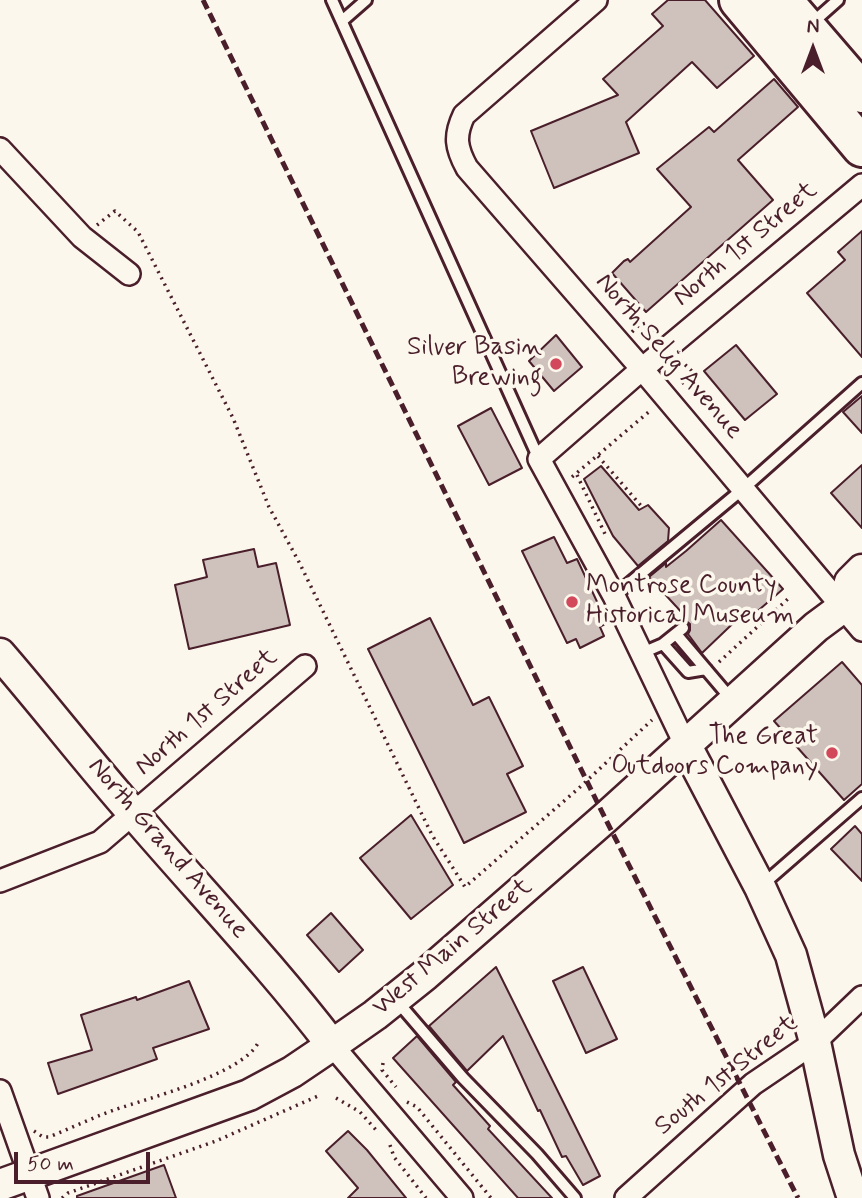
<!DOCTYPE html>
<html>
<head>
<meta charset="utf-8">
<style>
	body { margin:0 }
	#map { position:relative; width:862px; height:1198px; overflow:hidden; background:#fbf7ec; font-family:Mynerve,sans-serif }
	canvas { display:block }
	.north { position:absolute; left:778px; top:14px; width:70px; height:70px; -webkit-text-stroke:5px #fbf7ec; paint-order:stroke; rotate:0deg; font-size:19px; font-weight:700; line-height:28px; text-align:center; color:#4a1f2b }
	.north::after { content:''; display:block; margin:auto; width:24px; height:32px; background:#4a1f2b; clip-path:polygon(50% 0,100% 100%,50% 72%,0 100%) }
	.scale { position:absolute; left:14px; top:1152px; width:136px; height:32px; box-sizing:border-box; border:4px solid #4a1f2b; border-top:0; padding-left:9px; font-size:21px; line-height:24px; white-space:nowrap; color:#4a1f2b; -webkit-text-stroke:5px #fbf7ec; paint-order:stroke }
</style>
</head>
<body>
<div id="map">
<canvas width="862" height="1198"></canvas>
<div class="north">N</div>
<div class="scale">50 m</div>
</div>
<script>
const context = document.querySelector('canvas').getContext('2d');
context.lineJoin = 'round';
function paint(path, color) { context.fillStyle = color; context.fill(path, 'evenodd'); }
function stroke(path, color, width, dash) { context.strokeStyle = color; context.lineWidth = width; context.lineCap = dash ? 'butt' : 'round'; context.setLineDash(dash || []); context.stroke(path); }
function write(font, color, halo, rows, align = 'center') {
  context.font = font + ' Mynerve,sans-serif'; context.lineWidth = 7; context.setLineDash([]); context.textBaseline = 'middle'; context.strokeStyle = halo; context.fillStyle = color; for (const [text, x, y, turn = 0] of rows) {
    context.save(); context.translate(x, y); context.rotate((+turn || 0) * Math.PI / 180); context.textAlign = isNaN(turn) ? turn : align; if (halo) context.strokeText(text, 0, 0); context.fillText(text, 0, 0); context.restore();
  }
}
const building = new Path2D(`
	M668 0H705L754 56 717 88 692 62 626 122 639 153 554 188 531 131 618 95 603 79 663 26 652 14Z
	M774 79 798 107 738 160 773 200 646 312 612 273 624 261 628 259 630 262 691 207 657 169 709 127 714 132Z
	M862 231V357L807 293 845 260 838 252Z
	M556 335 582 367 554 391 529 361Z
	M736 345 777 394 745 420 704 371Z
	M862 396V433L843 412Z
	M491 408 522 468 489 485 458 426Z
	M862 465V528L831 493Z
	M601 466 639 510 648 505 669 528 668 541 638 566 613 536 584 479Z
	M721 520 783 589 752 616 747 610 702 653 688 634 690 630V624L685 620 680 621 685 616 649 577 666 563V567L686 551Z
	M554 537 567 563 577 559 607 623 600 627 604 636 580 648 576 639 567 643 522 551Z
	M254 549 258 567 276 563 290 625 189 649 175 585 207 577 203 560Z
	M430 618 473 705 489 697 523 766 507 774 526 812 464 843 368 649Z
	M842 662 862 685V784L844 800 774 721Z
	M411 815 453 885 411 919 360 858Z
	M855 826 862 834V881L831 849Z
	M331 913 363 950 339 972 307 935Z
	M496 967 600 1176 583 1185 566 1156 562 1157 540 1110 538 1111 503 1036 467 1071 429 1026Z
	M583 967 617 1039 586 1053 553 981Z
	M189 981 209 1029 153 1048 157 1059 58 1094 48 1063 92 1050 81 1015 136 997 137 1000Z
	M417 1036 456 1082 453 1085 490 1126 488 1129 552 1198H518L393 1058Z
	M348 1131 367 1150 406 1198H348L358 1188 326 1151Z
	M164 1165 176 1198H77V1196Z`);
const path = new Path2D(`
	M97 225 115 211 138 232 233 418 269 507 299 562 432 835 465 887 579 788 652 720
	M632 332 639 325 646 323 656 334
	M680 360 695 374 681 384
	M598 456 643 508
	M577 475 606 536
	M572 477 651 410
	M719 662 790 597
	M383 1063 382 1070 396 1087
	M336 1098 360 1112 377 1131
	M407 1102 417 1107 491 1198
	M34 1131 43 1137H49C71 1128 92 1118 114 1110 149 1098 242 1074 258 1043
	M390 1145 394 1157 426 1198
	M62 1198 68 1193 216 1141 318 1096`);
const lane = new Path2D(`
	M332 0 539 459
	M342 21 366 0
	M811 24 838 0
	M614 596 744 488 862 383
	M676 634 732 700
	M663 644 688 672 706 669
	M642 653 663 644 683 628
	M761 886 862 798
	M396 1000 463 1078 537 1154 575 1198`);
const street = new Path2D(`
	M596 0 464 115C454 136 456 148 467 168L642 369 862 630
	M0 149 82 237 129 274
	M685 744 614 596 539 459 642 369 862 185
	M0 881 100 842 305 666
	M332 1045 462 1198
	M0 1091 38 1198
	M626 1198 753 1084 815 1042 862 997`);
const secondary = new Path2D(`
	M843 607 850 582 862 570
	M0 654C46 707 88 762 134 814 200 891 270 964 332 1045
	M685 744 760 887 791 955 815 1042 839 1155 853 1198
	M0 1185 249 1095 292 1072 332 1045 375 1015 425 975 605 818 816 627 843 607 862 606`);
const highway = new Path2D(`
	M739 0 862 147
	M782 0 862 93`);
const rail = new Path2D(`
	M203 0 605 818 798 1198`);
const markers = [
	[556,364,7,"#d1495b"],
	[572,602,7,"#d1495b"],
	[832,753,7,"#d1495b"]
];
const streetNames = [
	["North 1st Street",746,245,-40],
	["North Selig Avenue",668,357,49],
	["North 1st Street",207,713,-41],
	["North Grand Avenue",167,849,49],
	["West Main Street",453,948,-40],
	["South 1st Street",727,1076,-39]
];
const poiNames = [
	["Silver Basin",542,349],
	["Brewing",542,379],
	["Montrose County",586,587,"left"],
	["Historical Museum",586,617,"left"],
	["The Great",818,738],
	["Outdoors Company",818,768]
];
paint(building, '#cfc2bc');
stroke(building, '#4a1f2b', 2);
stroke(lane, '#4a1f2b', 16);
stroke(street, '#4a1f2b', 26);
stroke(secondary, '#4a1f2b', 35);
stroke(highway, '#4a1f2b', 44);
stroke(path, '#4a1f2b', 3.5, [2, 5]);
stroke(lane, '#fbf7ec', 10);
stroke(street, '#fbf7ec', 21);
stroke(secondary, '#fbf7ec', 30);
stroke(highway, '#fbf7ec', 38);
stroke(rail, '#4a1f2b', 5, [10, 5]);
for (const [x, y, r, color] of markers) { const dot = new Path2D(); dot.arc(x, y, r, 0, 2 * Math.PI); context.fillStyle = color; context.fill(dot); stroke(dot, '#fbf7ec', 2.5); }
write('26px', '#4a1f2b', '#fbf7ec', streetNames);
write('26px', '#4a1f2b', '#fbf7ec', poiNames, 'right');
</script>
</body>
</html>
